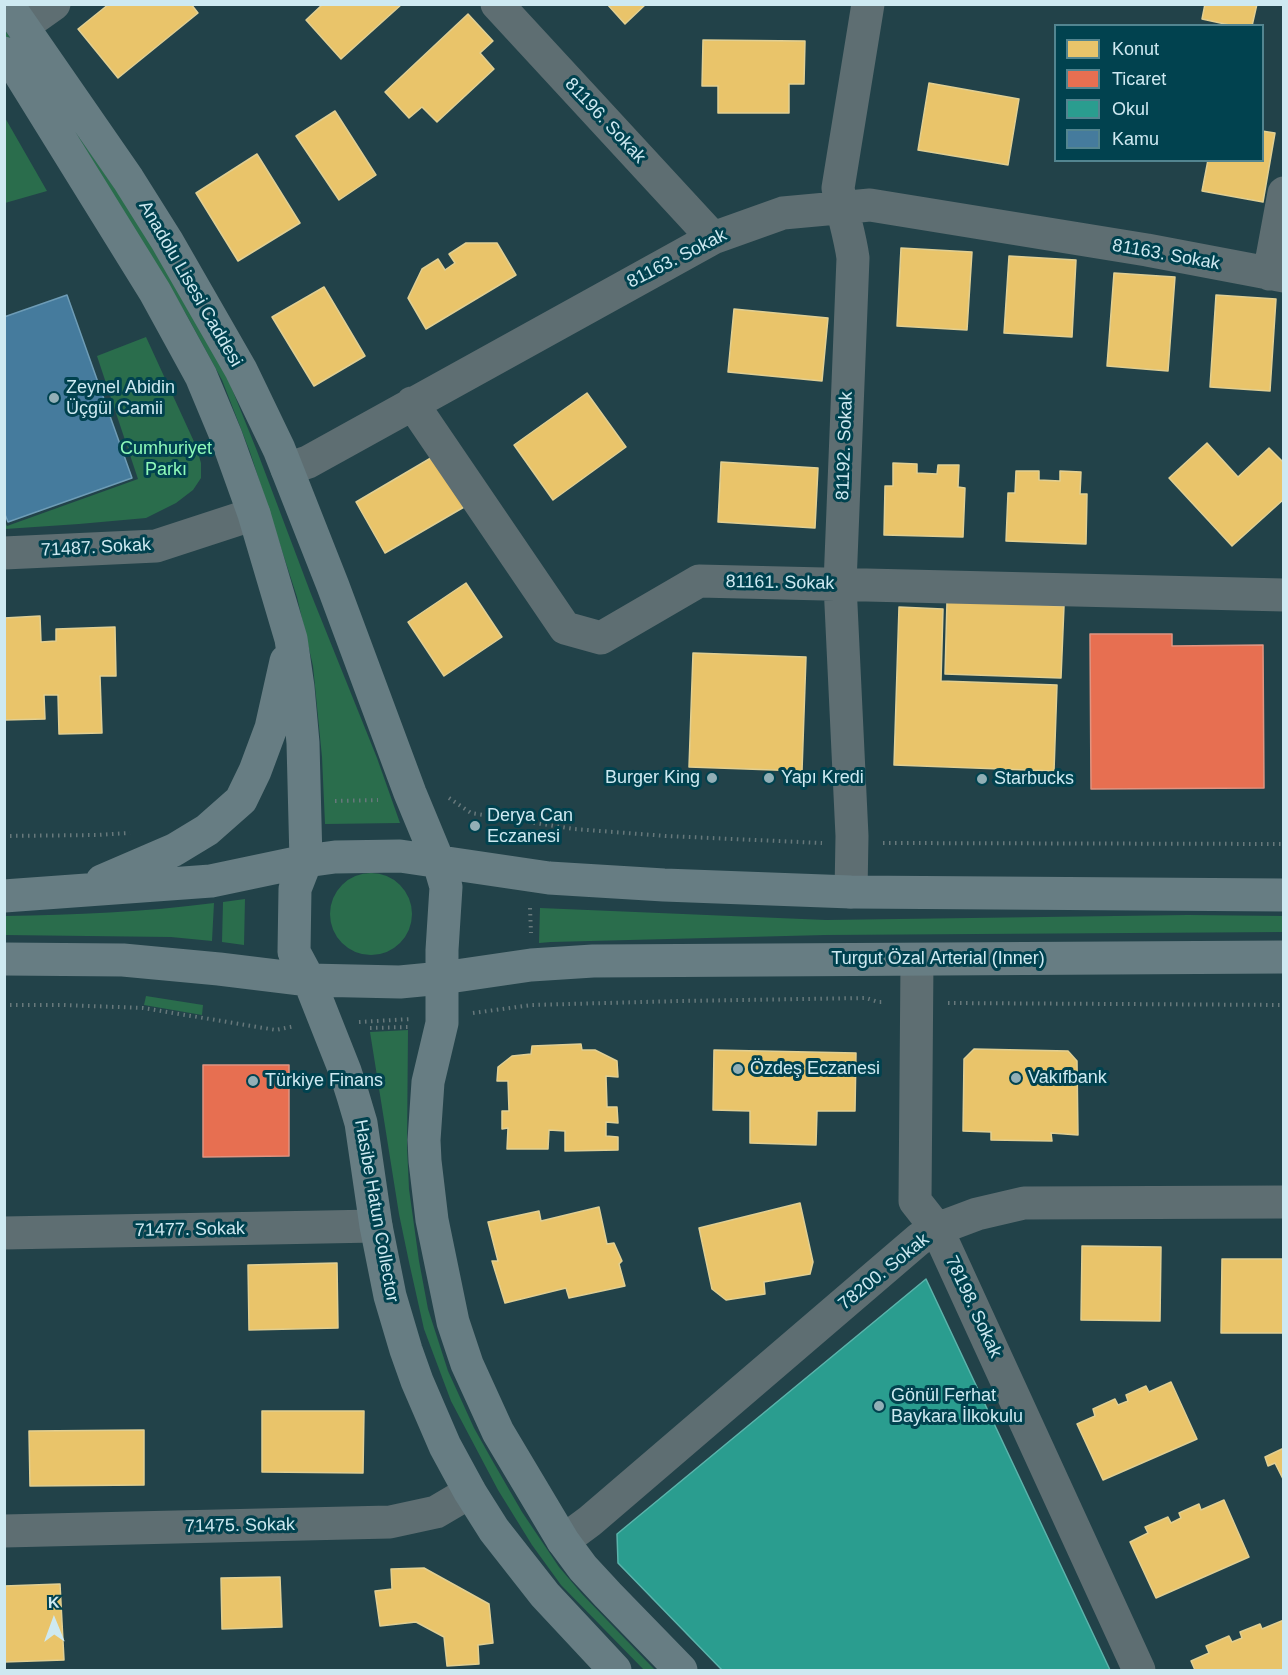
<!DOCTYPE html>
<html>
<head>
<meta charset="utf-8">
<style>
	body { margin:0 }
	#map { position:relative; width:1288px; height:1675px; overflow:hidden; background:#224249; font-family:Arial,sans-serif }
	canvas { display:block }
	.frame { position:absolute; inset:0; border:6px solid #cee9f1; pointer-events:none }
	.legend { position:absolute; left:1054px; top:24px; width:210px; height:138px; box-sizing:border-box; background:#01424f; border:2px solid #538590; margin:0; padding:8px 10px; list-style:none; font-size:18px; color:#cee9f1 }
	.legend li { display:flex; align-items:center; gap:12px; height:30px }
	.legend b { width:30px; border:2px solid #538590 }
	.north { position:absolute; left:24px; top:1591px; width:60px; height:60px; -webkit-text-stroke:4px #01424f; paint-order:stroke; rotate:359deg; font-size:16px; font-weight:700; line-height:24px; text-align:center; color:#cee9f1 }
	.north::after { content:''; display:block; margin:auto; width:21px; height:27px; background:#cee9f1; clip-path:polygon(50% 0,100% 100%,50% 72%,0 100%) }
</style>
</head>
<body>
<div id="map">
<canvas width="1288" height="1675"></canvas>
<div class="frame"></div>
<ul class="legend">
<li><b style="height:16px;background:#e9c46a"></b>Konut</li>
<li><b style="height:16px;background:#e76f51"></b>Ticaret</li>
<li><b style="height:16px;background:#2a9d8f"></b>Okul</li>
<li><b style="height:16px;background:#457b9d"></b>Kamu</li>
</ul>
<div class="north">K</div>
</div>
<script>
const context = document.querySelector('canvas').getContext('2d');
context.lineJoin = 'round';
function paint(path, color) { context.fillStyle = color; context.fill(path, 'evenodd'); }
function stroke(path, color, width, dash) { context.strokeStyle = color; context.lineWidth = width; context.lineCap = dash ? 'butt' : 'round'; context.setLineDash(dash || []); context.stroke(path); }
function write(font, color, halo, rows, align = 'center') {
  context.font = font + ' Arial,sans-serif'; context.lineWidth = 6; context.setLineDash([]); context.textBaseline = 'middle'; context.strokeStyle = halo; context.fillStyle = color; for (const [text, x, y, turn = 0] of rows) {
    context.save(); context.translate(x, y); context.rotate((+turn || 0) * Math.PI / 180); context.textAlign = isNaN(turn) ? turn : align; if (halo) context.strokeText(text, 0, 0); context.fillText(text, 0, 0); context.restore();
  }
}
const green = new Path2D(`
	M4 29 120 196 147 238 228 379 257 451 311 594 377 758 400 823 325 824 322 757 313 666 297 597 250 452 222 380 186 314 142 241 5 40Z
	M4 116 47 191 5 203H4Z
	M146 337 196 446 201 463V478L193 490 176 503 146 518 79 524 5 529V522L7 526 138 479 97 356Z
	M330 914a41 41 0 1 1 82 0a41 41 0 1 1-82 0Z
	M245 899 244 945 222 942 223 902Z
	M214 903 212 941 171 937 5 935V916C75 915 145 912 214 903Z
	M540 908 826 920 1188 915 1283 916 1284 932 825 935 551 942 539 943Z
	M146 996 203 1005 202 1015 144 1005Z
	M408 1030 407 1147 409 1189 419 1261 428 1309 448 1371 474 1428 492 1460 522 1512 559 1567 582 1594 655 1670H644L561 1585 532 1545 498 1490 451 1401 424 1329 409 1262 399 1214 370 1032Z`);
const homes = new Path2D(`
	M109 4H191L198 13 118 78 78 29Z
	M323 4H402L341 59 306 20Z
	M607 4H646L625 24Z
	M1205 4H1257L1252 26H1234L1202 19Z
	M468 14 493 41 480 53 494 69 437 122 422 107 409 118 385 92Z
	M703 40 805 41 804 84H789V113H718V86H702Z
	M929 83 1019 99 1008 165 918 150Z
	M335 111 376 175 339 200 296 136Z
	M1262 131 1275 133 1263 202 1202 191 1208 160H1262Z
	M257 154 300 223 238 261 196 193Z
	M466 243H497L516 275 426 329 408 298 422 269 438 259 445 270 455 263 449 254Z
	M901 248 972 252 967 330 897 326Z
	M1009 256 1076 260 1072 337 1004 333Z
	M1114 273 1175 277 1168 371 1107 366Z
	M324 287 365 356 314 386 272 317Z
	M1216 295 1276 299 1270 391 1210 387Z
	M734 309 828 318 822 381 728 372Z
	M587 393 626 447 553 500 514 445Z
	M1207 443 1238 477 1269 448 1284 463V499L1232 546 1169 478Z
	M441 452 471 503 385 553 356 502Z
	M721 462 818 468 815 528 718 522Z
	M893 463 917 464V473L937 474 938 465H959L958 487 965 488 963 537 884 535 885 486H893Z
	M1016 471H1039V480L1060 481V471L1081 472 1080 494H1087L1086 544 1006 541 1008 493H1015Z
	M466 583 502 637 444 676 408 622Z
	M947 601 1064 606 1061 678 945 674Z
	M899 607 943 609 941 681 1057 685 1054 771 894 765Z
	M40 616 41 642 56 641V629L115 627 116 676H100L102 733 59 734 58 695H44L45 719 4 720V618Z
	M693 653 806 657 802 771 689 767Z
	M581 1044 582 1050H595L617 1061 618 1077 606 1076 607 1107H617L618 1123 606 1122V1136L618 1137V1150L565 1151V1131L549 1130 548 1149H507L508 1128 502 1129V1111H509L508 1081H497L498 1067 512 1056 531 1054 532 1046Z
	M974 1049 1068 1051 1077 1061 1078 1135 1051 1133 1052 1141 991 1140V1132L963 1131 964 1059Z
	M714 1050 856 1053 855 1111H817L816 1145 750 1143V1111L713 1110Z
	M800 1203 813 1262 810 1274 764 1282 765 1294 726 1300 712 1289 699 1228Z
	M599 1207 607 1244 614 1243 622 1261 619 1264 625 1286 569 1298 566 1288 505 1303 492 1261H498L488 1222 539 1211 541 1221Z
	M1082 1246 1161 1247 1160 1321 1081 1320Z
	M1222 1259H1284V1333H1221Z
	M337 1263 338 1328 249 1330 248 1265Z
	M1171 1382 1197 1439 1103 1480 1077 1424 1095 1416 1093 1409 1115 1399 1118 1405 1128 1401 1126 1395 1146 1386 1149 1392Z
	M262 1411H364L363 1473 262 1472Z
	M144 1430V1485L30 1486 29 1431Z
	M1284 1448V1481L1275 1463 1268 1466 1265 1457Z
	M1224 1500 1249 1557 1156 1598 1130 1542 1148 1533 1145 1527 1168 1517 1171 1523 1181 1518 1179 1513 1199 1504 1201 1510Z
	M424 1568 489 1604 493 1643 478 1645 479 1664 447 1666 444 1637 416 1622 380 1626 375 1591 392 1589 391 1569Z
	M280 1577 282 1627 222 1629 221 1578Z
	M60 1584 64 1660 4 1662V1586Z
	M1284 1620V1670H1195L1191 1661 1209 1653 1206 1646 1229 1636 1232 1642 1242 1638 1240 1632 1260 1624 1262 1629Z`);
const shops = new Path2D(`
	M1090 634H1172V646L1263 645 1264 788 1091 789Z
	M203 1065H289V1156L203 1157Z`);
const schools = new Path2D(`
	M926 1279 1110 1670H722L618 1563 617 1534Z`);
const public = new Path2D(`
	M67 295 132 478 8 522 4 512V317Z`);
const path = new Path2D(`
	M449 798 471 813 574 829 666 836 822 843
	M335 801 378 800
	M4 836 96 835 130 833
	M883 843 1284 844
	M530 908 531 933
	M948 1003 1284 1005
	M4 1005H64L143 1008 276 1030 295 1026
	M473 1013 532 1005 680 1001 866 998 878 1002H884
	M359 1022 411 1019
	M370 1028 408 1027`);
const minor = new Path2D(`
	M497 4 713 238
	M23 26 54 4
	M1269 274 1284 193
	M412 403 565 628 601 638 699 581 1284 595
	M287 469 308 462 713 238 783 213 870 205 1147 250 1284 276
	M4 553 156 546 254 514
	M851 892 852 836 840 584 853 258C850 235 842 212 838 188L868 4
	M917 960 915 1201 937 1229 1139 1670
	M4 1233 376 1226
	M4 1531 390 1522 436 1512 470 1492
	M563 1541 590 1521 919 1239 937 1229 977 1214 1024 1203 1284 1202`);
const major = new Path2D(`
	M7 4 128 179 167 241 241 370 279 449 333 586 410 793 439 863 446 887 442 950V1023L428 1082 424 1140 425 1161 432 1220 453 1322 467 1364 498 1432 563 1541 583 1568 608 1595 681 1670
	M4 53 20 74 155 292 201 376 226 436 254 514 291 639 298 687 303 743 306 861 295 889 294 952 309 980 345 1071 353 1096 361 1123 376 1226 390 1296 406 1350 417 1381 445 1446 470 1492 494 1530 545 1595 615 1670
	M102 881 174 850 207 830 241 800 255 771 271 728 286 661
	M4 896 211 881 306 861 335 857 400 856 549 878 664 885 851 892 1284 895
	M4 959 123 960 219 969 309 980 400 982 442 978 531 965 593 961 1284 957`);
const markers = [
	[54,398,6,"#92afb6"],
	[712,778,6,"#92afb6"],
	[769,778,6,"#92afb6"],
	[982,779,6,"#92afb6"],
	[475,826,6,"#92afb6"],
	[738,1069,6,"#92afb6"],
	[1016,1078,6,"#92afb6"],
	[253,1081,6,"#92afb6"],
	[879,1406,6,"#92afb6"]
];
const streetNames = [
	["81196. Sokak",605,121,47],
	["81163. Sokak",1166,255,10],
	["81163. Sokak",677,259,-27],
	["Anadolu Lisesi Caddesi",190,284,60],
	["81192. Sokak",845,446,-88],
	["71487. Sokak",96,548,-3],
	["81161. Sokak",780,583,1],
	["Turgut Özal Arterial (Inner)",938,959],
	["Hasibe Hatun Collector",376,1211,80],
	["71477. Sokak",190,1230,-1],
	["78200. Sokak",884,1272,-39],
	["78198. Sokak",973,1307,65],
	["71475. Sokak",240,1526,-1]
];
const poiNames = [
	["Zeynel Abidin",66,388],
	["Üçgül Camii",66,409],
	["Burger King",700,778,"right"],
	["Yapı Kredi",781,778],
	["Starbucks",994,779],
	["Derya Can",487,816],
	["Eczanesi",487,837],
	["Özdeş Eczanesi",750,1069],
	["Vakıfbank",1028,1078],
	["Türkiye Finans",265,1081],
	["Gönül Ferhat",891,1396],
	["Baykara İlkokulu",891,1417]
];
const parkNames = [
	["Cumhuriyet",166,449],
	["Parkı",166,470]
];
paint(green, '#2a6d4c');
paint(homes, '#e9c46a');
stroke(homes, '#e1cf92', 1.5);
paint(shops, '#e76f51');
stroke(shops, '#e09481', 1.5);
paint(schools, '#2a9d8f');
stroke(schools, '#5bb4ac', 1.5);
paint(public, '#457b9d');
stroke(public, '#6e9cb6', 1.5);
stroke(path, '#67787b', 4, [1.5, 4.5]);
stroke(minor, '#5e6e72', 33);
stroke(major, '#677d83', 33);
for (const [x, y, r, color] of markers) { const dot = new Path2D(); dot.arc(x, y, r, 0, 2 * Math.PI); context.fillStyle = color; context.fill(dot); stroke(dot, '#01424f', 2); }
write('18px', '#cee9f1', '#01424f', streetNames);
write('18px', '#cee9f1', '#01424f', poiNames, 'left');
write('18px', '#8ef9b9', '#01424f', parkNames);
</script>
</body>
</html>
